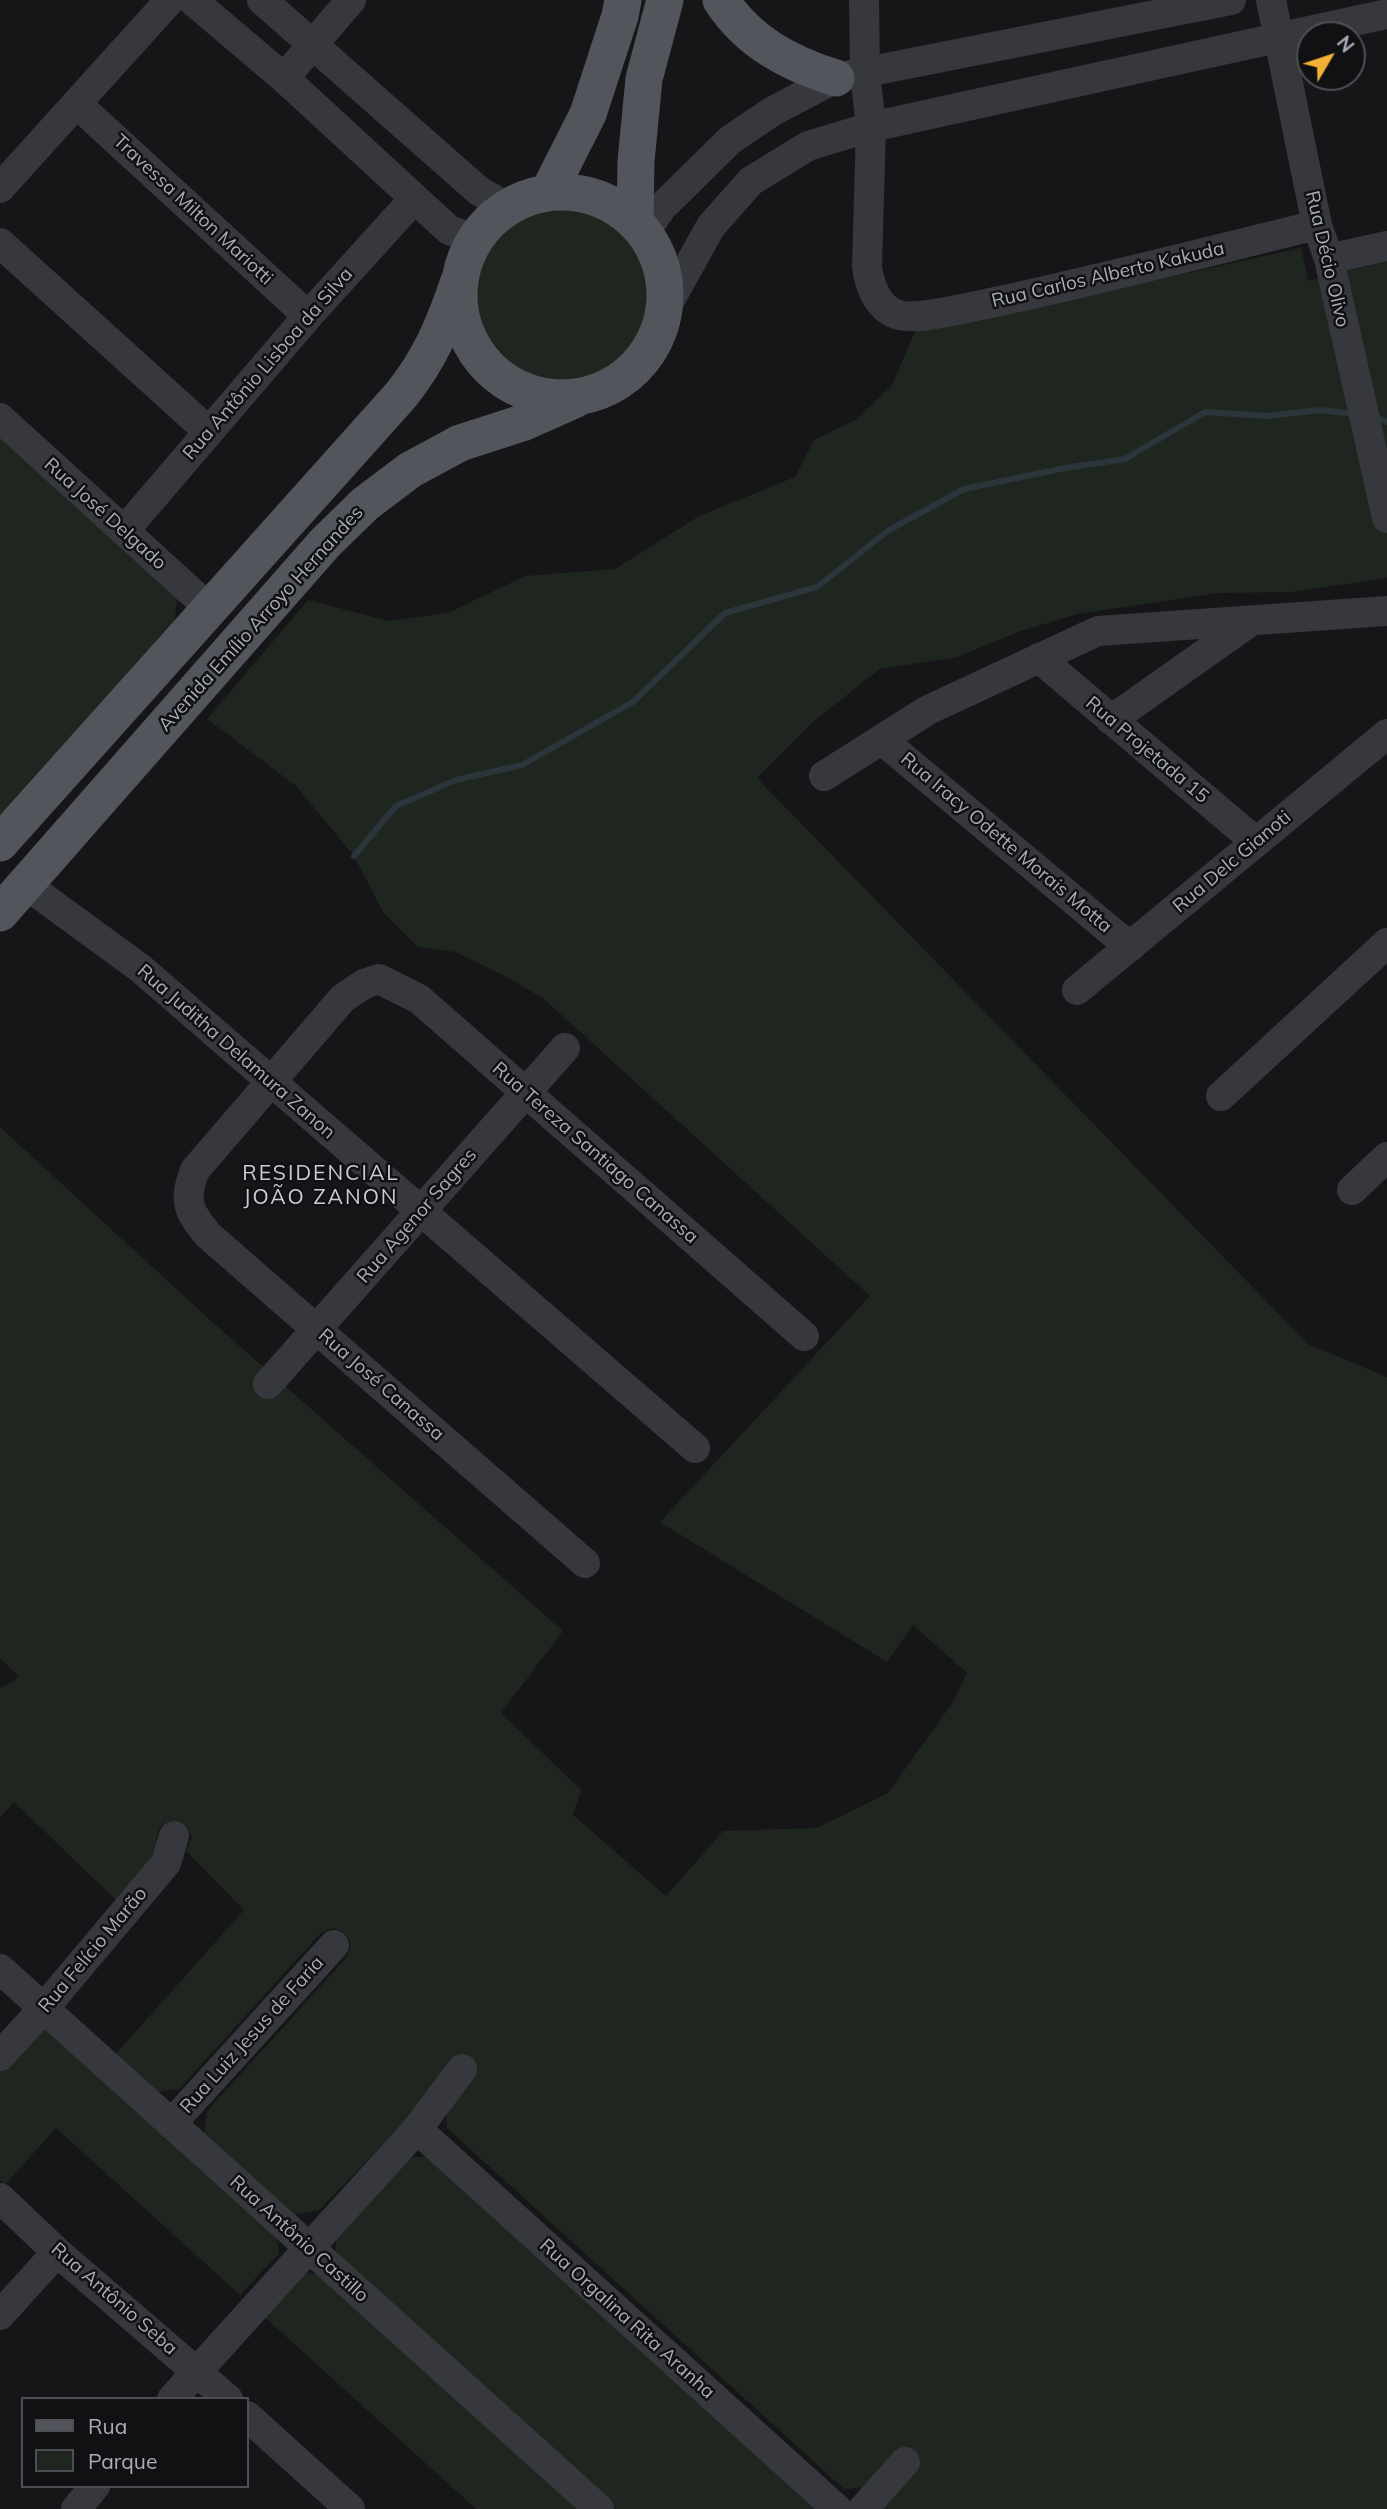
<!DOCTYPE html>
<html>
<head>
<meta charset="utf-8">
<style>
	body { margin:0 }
	#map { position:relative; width:1387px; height:2509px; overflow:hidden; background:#161618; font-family:Mulish,sans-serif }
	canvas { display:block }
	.legend { position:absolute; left:21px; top:2397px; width:228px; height:91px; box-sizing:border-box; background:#111113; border:2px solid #4d4f55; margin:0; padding:9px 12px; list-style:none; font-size:21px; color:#a8adb8 }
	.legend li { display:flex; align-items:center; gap:14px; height:35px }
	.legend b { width:35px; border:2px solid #4d4f55 }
	.north { position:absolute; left:1296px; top:21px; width:70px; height:70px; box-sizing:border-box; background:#111113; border:2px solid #4d4f55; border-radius:50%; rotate:51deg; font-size:19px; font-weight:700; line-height:28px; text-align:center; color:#a8adb8 }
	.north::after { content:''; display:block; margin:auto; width:24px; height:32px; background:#f2b134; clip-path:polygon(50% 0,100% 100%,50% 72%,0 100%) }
</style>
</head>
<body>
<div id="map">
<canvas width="1387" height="2509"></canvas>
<ul class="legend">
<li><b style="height:9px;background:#53555c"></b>Rua</li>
<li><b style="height:19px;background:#1e261f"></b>Parque</li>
</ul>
<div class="north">N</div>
</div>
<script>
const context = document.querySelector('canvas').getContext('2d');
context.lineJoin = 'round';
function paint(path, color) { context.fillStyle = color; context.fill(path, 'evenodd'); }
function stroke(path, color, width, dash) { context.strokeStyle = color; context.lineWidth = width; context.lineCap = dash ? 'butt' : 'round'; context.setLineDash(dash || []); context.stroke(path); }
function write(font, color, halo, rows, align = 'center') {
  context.font = font + ' Mulish,sans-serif'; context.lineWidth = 5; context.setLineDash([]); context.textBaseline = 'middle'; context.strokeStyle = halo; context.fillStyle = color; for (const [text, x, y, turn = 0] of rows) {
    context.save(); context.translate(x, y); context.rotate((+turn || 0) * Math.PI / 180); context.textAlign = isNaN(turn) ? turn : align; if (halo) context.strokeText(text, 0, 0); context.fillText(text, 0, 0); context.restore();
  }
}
const green = new Path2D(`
	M475 296a89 89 0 1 1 178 0a89 89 0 1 1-178 0Z
	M1301 248 1308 281 1387 261V578L1292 592 1220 593 1077 614 1018 632 958 657 880 669 815 720 757 778 1308 1344 1387 1377V2509H883L882 2503 867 2487 844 2489 447 2128 446 2110 407 2120 319 2210 291 2215 204 2138 207 2111 347 1957 351 1944C346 1929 334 1924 320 1934L179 2089 154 2092 114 2056 244 1910 186 1851 192 1838C187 1821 173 1815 160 1827L156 1840 159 1847 119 1903 14 1802 0 1818V1689L19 1677 0 1658V1127L209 1319 563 1631 501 1713 581 1790 573 1815 666 1896 723 1831 817 1828 888 1793 953 1702 967 1673 913 1625 887 1662 660 1522 870 1296 544 999 503 975 455 952 418 947 383 912 354 856 296 786 207 719 308 600 389 621 448 613 525 576 615 569 699 516 795 477 814 440 857 419 892 385 915 331 943 327Z
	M0 430 177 599 175 619 0 822Z
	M51 2027 276 2230 279 2253 240 2295 56 2128 5 2185 0 2180V2071L38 2030Z
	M405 2157H426L815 2509H616L336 2256V2229Z
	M295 2273 325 2274 586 2509H476L259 2312Z`);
const stream = new Path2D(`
	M1374 416 1387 422
	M354 856 396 806 456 780 522 765 633 702 725 613 817 587 889 530 964 489 1065 468 1125 459 1205 412 1267 416 1320 410 1356 414`);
const minor = new Path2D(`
	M192 0 284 78 449 230 474 239
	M262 0 479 191 507 207
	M864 0 865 72 871 127 867 266C869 284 877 307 896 314 913 322 975 306 995 302 1103 279 1210 251 1317 225
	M1271 0 1317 225 1329 259 1387 518
	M284 78 351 0
	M77 104 308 316
	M0 188 170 0
	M644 233 662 207 730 140 773 111 836 78 1231 0
	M0 243 208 431
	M1329 259 1387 246
	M665 309 711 226 751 181 808 146 871 127 1387 14
	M0 418 210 609
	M124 531 308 316 414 199
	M1039 658 1256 842
	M1111 720 1251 621
	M882 740 1130 947
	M824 776 928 710 1098 631 1387 611
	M25 884 140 968 695 1448
	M1077 990 1387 734
	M1221 1096 1387 943
	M1352 1190 1387 1157
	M268 1384 565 1048
	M585 1563 208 1235C188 1211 183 1200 195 1170L343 998 364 984 379 979 419 999 804 1336
	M0 1969 599 2509
	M0 2056 44 2008 166 1863 174 1836
	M171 2124 334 1945
	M417 2129 837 2509
	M0 2198 57 2252 228 2399
	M0 2315 57 2252
	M172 2399 417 2129 462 2069
	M247 2416 350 2509
	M76 2509 95 2486
	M863 2509 905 2462`);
const major = new Path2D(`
	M721 0C748 42 790 64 836 78
	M459 295a103 103 0 1 1 206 0a103 103 0 1 1-206 0Z
	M548 193 588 114 620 16 623 0
	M635 223 636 161 644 79 665 0
	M0 843 401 395C430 359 444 325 459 281
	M0 913 325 543 365 504 410 470 460 443 522 423 576 399`);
const streetNames = [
	["Travessa Milton Mariotti",193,210,43],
	["Rua Décio Olivo",1327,259,77],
	["Rua Carlos Alberto Kakuda",1108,275,-13],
	["Rua Antônio Lisboa da Silva",268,364,-49],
	["Rua José Delgado",105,514,42],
	["Avenida Emílio Arroyo Hernandes",261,619,-48],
	["Rua Projetada 15",1147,750,40],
	["Rua Iracy Odette Morais Motta",1006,843,40],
	["Rua Delc Gianoti",1232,862,-40],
	["Rua Juditha Delamura Zanon",236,1052,41],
	["Rua Tereza Santiago Canassa",595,1153,41],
	["Rua Agenor Sagres",417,1216,-49],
	["Rua José Canassa",381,1385,41],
	["Rua Felício Marão",93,1950,-50],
	["Rua Luiz Jesus de Faria",252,2035,-48],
	["Rua Antônio Castillo",299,2239,42],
	["Rua Antônio Seba",114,2299,41],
	["Rua Orgalina Rita Aranha",627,2319,42]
];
const neighbourhoodNames = [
	["RESIDENCIAL",321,1174],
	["JOÃO ZANON",321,1198]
];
paint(green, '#1e261f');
stroke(stream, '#2c353c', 6);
stroke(minor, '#37383d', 30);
stroke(major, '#53555c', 37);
write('19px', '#a8adb8', '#111113', streetNames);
context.letterSpacing = '2px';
write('21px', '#c9ccd4', '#111113', neighbourhoodNames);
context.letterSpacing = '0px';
</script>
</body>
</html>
